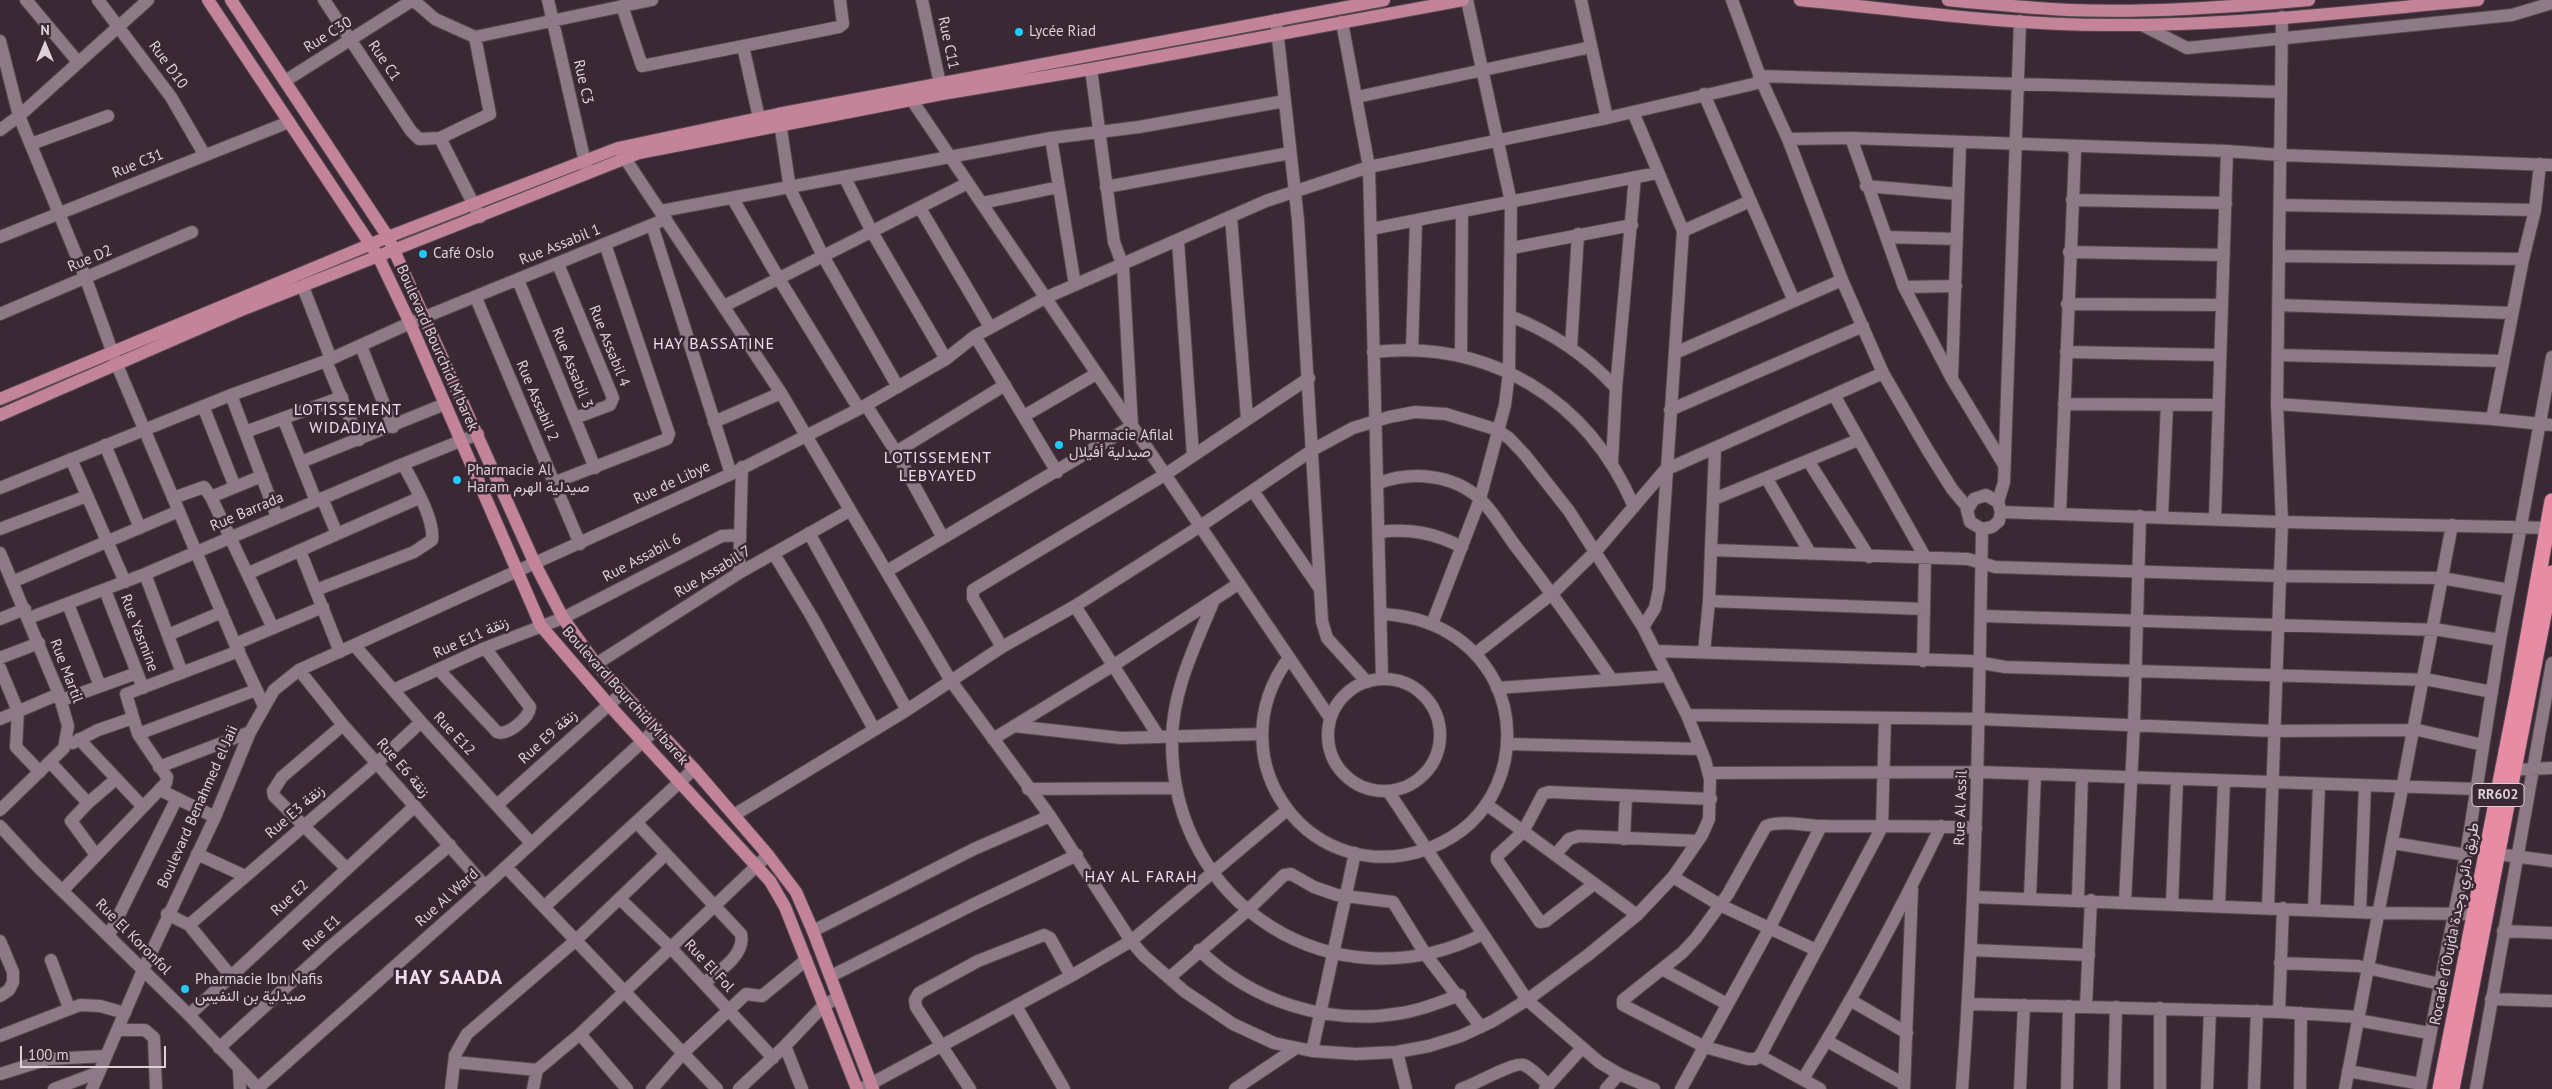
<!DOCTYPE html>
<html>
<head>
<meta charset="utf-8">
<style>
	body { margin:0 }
	#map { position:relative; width:2552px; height:1089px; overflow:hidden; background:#3a2934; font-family:"PT Sans",sans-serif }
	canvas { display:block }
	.north { position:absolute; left:20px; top:20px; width:50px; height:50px; -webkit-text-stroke:4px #3a2934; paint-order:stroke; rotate:0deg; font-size:14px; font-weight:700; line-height:20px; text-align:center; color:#ddd1d8 }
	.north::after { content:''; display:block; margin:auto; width:18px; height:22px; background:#ddd1d8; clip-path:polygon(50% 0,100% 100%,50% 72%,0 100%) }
	.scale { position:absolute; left:20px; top:1046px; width:146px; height:22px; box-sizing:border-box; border:2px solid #ddd1d8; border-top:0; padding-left:6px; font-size:15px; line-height:18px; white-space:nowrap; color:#ddd1d8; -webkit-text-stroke:4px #3a2934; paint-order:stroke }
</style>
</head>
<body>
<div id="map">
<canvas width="2552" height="1089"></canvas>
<div class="north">N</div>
<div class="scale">100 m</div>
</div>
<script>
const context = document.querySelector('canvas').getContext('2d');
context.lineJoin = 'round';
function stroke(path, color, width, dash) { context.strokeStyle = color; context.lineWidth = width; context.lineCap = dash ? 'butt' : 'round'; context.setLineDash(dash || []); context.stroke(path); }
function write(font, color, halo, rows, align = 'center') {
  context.font = font + ' "PT Sans",Vazirmatn,sans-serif'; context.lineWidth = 5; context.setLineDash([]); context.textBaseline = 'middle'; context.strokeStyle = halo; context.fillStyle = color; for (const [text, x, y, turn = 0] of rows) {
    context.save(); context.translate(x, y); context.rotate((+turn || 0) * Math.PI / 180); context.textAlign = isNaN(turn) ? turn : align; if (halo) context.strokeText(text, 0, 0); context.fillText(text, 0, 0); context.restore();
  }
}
const minor = new Path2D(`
	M26 0 78 62
	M98 0 171 97 204 154
	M324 0 411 131 419 139 440 138 490 114 475 37
	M413 0 435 19 475 37
	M548 0 587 171
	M922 0 942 93
	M1581 0 1607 118
	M1732 0 1762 82 1788 139 1842 280 1883 373 1927 449 1952 489 1968 508
	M622 6 642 66 839 27 843 24 840 0
	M1276 20 1298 220 1322 621 1327 638 1367 682
	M1342 22 1369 167 1382 679
	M2142 25 2187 48 2512 15 2552 3
	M475 37 652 0
	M0 41 19 116 86 279 117 365 235 644 264 706
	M743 46 761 127
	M1759 76 2281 92
	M285 81 413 0
	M907 93 1330 718
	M1704 94 1794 301
	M1357 97 1591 47
	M1633 112 1683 231 1659 589 1655 608 1643 627
	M779 116 790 189 823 256 898 387
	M0 130 19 116 148 0
	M440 138 480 217
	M1051 138 1075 285
	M1851 138 1904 287 1952 379 2004 465
	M1788 139 1851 138 2227 151 2280 155 2552 165
	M31 144 108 116
	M620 151 781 393 951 681 1050 816 1131 941 1144 956 1184 991 1233 1024 1274 1043 1312 1051 1356 1054 1397 1052 1429 1046 1461 1036 1493 1021 1527 1000 1588 955 1637 915 1673 877 1702 835 1709 819 1710 779 1705 760 1687 715 1643 627 1569 511 1525 455 1509 438 1495 429 1446 414 1415 412 1389 417 1353 428 1314 449 1199 527 1075 606 1002 647 907 710 734 815
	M845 178 872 232 946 359
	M1866 186 1958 194
	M1106 187 1290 153
	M733 199 779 279 859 409
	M2072 200 2226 203
	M982 203 1059 187
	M2280 205 2535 210
	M920 208 990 327
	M661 211 1051 138 1139 127 1285 101
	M1231 217 1247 418
	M652 225 731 474
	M1371 229 1657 173
	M1683 231 1750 201
	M0 237 289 122
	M1886 237 1957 239
	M1178 241 1193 455
	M1512 248 1632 225
	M2069 252 2224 255
	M2279 256 2523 259
	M558 264 613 398 610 405 575 418
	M518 280 595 468
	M303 287 331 359
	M1904 287 1956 286
	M476 298 580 544
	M2067 304 2222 305
	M2278 305 2512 313
	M724 306 968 183
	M0 314 192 232
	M1510 316C1552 332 1586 355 1616 388
	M975 336 1057 472
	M361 346 393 427
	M1571 347 1578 234
	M1412 350 1416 221
	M1373 352C1490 339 1588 399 1634 507
	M2066 352 2220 355
	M1675 353 1842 280
	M2278 355 2503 361
	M1461 356 1462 212
	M326 361 359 440
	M1952 376 1960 143
	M231 395 277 517
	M1834 395 1925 557 1923 661
	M2064 404 2219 405
	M2277 404 2492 419 2552 425
	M866 405 896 452 943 538
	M203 406 235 487 211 497 273 628
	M1670 410 1863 326
	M1024 416 1096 374
	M283 418 316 501
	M2492 419 2523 259 2535 210 2540 164
	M714 422 781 393
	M245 432 342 397
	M105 445 140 528
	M896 452 1005 385
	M71 459 125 582
	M301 462 445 404
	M1612 462 1616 388 1635 177
	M1809 462 1869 557
	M1767 479 1810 553
	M553 483 667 439 669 434 605 244
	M1379 483C1411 471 1452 474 1479 498 1493 511 1503 529 1514 544 1548 588 1581 634 1612 680
	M235 487 262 476
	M0 488 231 395 326 361 410 323 666 219
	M1253 491 1318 586
	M173 498 204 487 211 497
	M1714 499 1858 440
	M1998 502 1986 495 1974 499 1967 510 1970 522 1982 529 1992 527 1999 521 2001 512 1998 502 2004 482 2020 21
	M2001 512 2282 522 2552 528
	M2060 513 2075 152 2071 147
	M2162 517 2167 405
	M2215 519 2227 151
	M0 529 87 496
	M1379 532C1410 528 1434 533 1462 547
	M809 533 907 710
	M337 534 419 498
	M1711 550 1968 559 1995 567 2280 576 2442 578 2509 590
	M300 551 340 652
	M0 553 59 694 68 726 64 748 0 810
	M774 554 812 617 874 729
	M887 571 1132 426 1123 266 1114 242 1091 69
	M249 573 337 534 322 498
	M739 573 742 467
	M145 574 182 673
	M12 582 179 511
	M105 590 143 688
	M316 590 414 552 432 540C435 519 413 483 403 464
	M1214 600C1195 646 1172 691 1172 741 1171 906 1335 1008 1483 934
	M1709 601 1924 609
	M68 604 100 686
	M1075 606 1159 737
	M1982 616 2440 630 2500 640
	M29 618 145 574 403 464 478 434
	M0 619 25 609
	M1432 624 1480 499 1505 405 1509 372 1511 202 1467 0
	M168 635 222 612
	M235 644 323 607
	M355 646 421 722 531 843
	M1002 647 973 598V590L1166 474 1309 378
	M1656 651 1971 661 2005 667 2430 680 2492 692
	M1704 652 1709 601 1715 448
	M1475 654 1553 593 1596 551 1665 470 1883 373
	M0 658 39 643
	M1288 659C1214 761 1311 892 1430 848 1460 836 1484 815 1497 785 1511 753 1511 714 1495 682 1472 638 1430 616 1381 614
	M596 664 739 573 849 511
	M0 668 18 711 16 747 40 772
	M299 670 343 725 485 886
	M439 670 497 732C508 736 529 718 530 707L485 648
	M1328 735a56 56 0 1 1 112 0a56 56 0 1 1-112 0Z
	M1497 688 1668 676
	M393 690 485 648 563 618 722 536 739 535
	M62 700 137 673
	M1687 715 1980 719 2273 731 2418 730 2483 745
	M1885 718 1882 827 1760 1056 1755 1059H1748L1705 1047 1623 1005V1000L1682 953 1696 938 1728 894 1766 826C1782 820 1806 826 1823 826 1874 827 1925 825 1976 828
	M0 719 59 694
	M343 725 282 777 273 791 274 796 346 868
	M1014 726 1121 738 1261 734
	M138 734 256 690
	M79 739 143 807
	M993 739 1114 665 1238 584
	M73 743 98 730 133 718
	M1507 744 1700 749
	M50 762 88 803 116 779
	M159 767 250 732
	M2505 770 2552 768
	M1709 773 1979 772 2506 790
	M1028 789 1176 788
	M160 790 215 817
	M1388 791 1527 1000 1599 1062 1619 1074 1654 1089
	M88 803 71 821 96 855
	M1486 804 1637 915
	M497 805 621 694
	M637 823 741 934C746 955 718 972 704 983
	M0 826 38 867 189 1015 259 1089
	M1624 839 1626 796
	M2393 843 2466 855
	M2489 853 2552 861
	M197 854 245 876
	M1555 855 1569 839 1579 836 1698 841
	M506 867 717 1089
	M1673 877 1720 905 1816 950
	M1594 884 1546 921 1540 922 1497 860V856L1523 832 1543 794 1549 792 1711 799
	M62 891 166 783 167 777 138 734 126 694 239 651
	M1974 897 2379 913 2475 914
	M2030 898 2035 774
	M620 899 671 948 773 1058
	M2078 899 2082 776
	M2125 901 2134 724 2140 516
	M2172 904 2177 780
	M2219 905 2224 782
	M544 907 694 769
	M2268 908 2282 522 2277 404 2282 17
	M2314 910 2319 785
	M2360 912 2365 786
	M167 914 189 925 230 975
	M189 925 377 763 421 722
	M813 931 974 849 1050 816
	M2503 931 2552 933
	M109 935 177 798
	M0 941 13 972V982L9 990 0 996
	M1199 950C1253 1002 1327 1026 1402 1013 1422 1010 1440 1002 1460 995
	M1971 950 2089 955
	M51 960 69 1008
	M2280 963 2358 966 2440 984 2420 1089
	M1662 969 1727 1004
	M831 976 974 904 1077 855
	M1169 978 1248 910 1284 875 1291 874 1314 887 1337 895 1393 902 1426 955 1481 1027
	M2440 984 2466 855 2500 640 2552 357
	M2491 999 2552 1001
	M1850 1000 1907 1033
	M1968 1004 2279 1012 2358 1017
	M1016 1006 1064 1089
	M2086 1006 2091 900
	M2279 1012 2283 908
	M189 1015 415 806
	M2357 1020 2429 1033
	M118 1030H145L154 1038 156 1089
	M580 1034 627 1089
	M0 1036 80 1005 100 1006 125 1013
	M1827 1041 1904 1084
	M785 1046 802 1089
	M219 1048 330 947 450 845
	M1312 1051 1355 853
	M1397 1052 1406 1089
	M1760 1056 1820 1089
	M455 1062 537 1070
	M239 1069 240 1089
	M2348 1071 2421 1084
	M0 1074 48 1059 106 1056
	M1803 1079C1854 998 1899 913 1941 826
	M258 1088 485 886 655 730
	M54 1089 99 1072
	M92 1089 143 970 215 817 250 732 274 690 299 670 731 474 859 409 946 359 975 336 1045 298 1266 201 1369 167 1607 118 1762 82
	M451 1089 455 1055 467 1034 575 941 665 855
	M533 1089 537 1070 580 1034 768 855
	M652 1089 684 1052 746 994 762 996 806 960
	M739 1089 785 1046 823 1006 837 998
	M861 1089 1071 976 1131 941 1287 810
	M970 1089 916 1007 915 1000 919 993 978 961 1044 935 1050 938 1071 976
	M1235 1089 1296 1048
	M1461 1089C1474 1085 1515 1061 1524 1065 1533 1069 1541 1079 1549 1085
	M1545 1089 1582 1048
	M1606 1089 1619 1074
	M1681 1089 1769 929 1821 826
	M1904 1089 1912 889
	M1962 1089C1976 902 1979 716 1982 529
	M2020 1089 2024 1005
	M2067 1089 2069 1006
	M2114 1089 2116 1007
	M2160 1089V1008
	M2207 1089 2210 1010
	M2254 1089 2257 1011
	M2300 1089 2301 1013
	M2345 1089 2452 525
	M2476 1089 2552 663`);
const major = new Path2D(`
	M208 0 378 256 410 323 541 626 609 705 770 881 785 907 857 1089
	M231 0 388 237 535 564 563 618 596 664 694 769 768 855 796 892 813 931 873 1089
	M1800 0C1903 10 2006 25 2109 25 2232 26 2356 11 2478 0
	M1948 0C1988 4 2029 8 2069 10 2149 13 2229 7 2309 0
	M0 399 388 237 618 148 778 114 1384 0
	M0 415 239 311 639 153 942 94 1091 69 1463 0`);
const highway = new Path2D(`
	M2440 1089 2517 696 2552 501
	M2452 1089 2552 573`);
const markers = [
	[1019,32,5,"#22c9fd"],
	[423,254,5,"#22c9fd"],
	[1059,445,5,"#22c9fd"],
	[457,480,5,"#22c9fd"],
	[185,989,5,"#22c9fd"]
];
const shields = [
	[2498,795,52]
];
const shieldNames = [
	["RR602",2498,795]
];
const poiNames = [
	["Lycée Riad",1029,32],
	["Café Oslo",433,254],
	["Pharmacie Afilal",1069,436],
	["صيدلية أفيلال",1069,453],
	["Pharmacie Al",467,471],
	["Haram صيدلية الهرم",467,488],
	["Pharmacie Ibn Nafis",195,980],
	["صيدلية بن النفيس",195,997]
];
const streetNames = [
	["Rue C30",328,35,-32],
	["Rue C11",948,43,78],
	["Rue C1",384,61,56],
	["Rue D10",168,65,54],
	["Rue C3",583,82,77],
	["Rue C31",138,164,-22],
	["Rue Assabil 1",560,245,-22],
	["Rue D2",90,259,-23],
	["Rue Assabil 4",609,346,68],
	["Boulevard Bourchid M'barek",437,348,66],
	["Rue Assabil 3",572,368,68],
	["Rue Assabil 2",537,401,67],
	["Rue de Libye",672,483,-25],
	["Rue Barrada",247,512,-23],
	["Rue Assabil 6",642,558,-28],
	["Rue Assabil 7",713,572,-31],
	["Rue Yasmine",139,633,69],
	["Rue E11 زنقة",471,638,-24],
	["Rue Martil",66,671,69],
	["Boulevard Bourchid M'barek",625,696,48],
	["Rue E12",454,734,47],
	["Rue E9 زنقة",548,737,-42],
	["Rue E6 زنقة",403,768,49],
	["Boulevard Benahmed el Jaii",198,807,-66],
	["Rue Al Assil",1961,808,-88],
	["Rue E3 زنقة",295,812,-41],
	["Rue E2",290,898,-43],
	["Rue Al Ward",447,898,-42],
	["Rocade d'Oujda طريق دائري وجدة",2455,924,-79],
	["Rue E1",322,933,-42],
	["Rue El Koronfol",133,937,45],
	["Rue El Fol",709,966,47]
];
const neighbourhoodNames = [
	["HAY BASSATINE",714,344],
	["LOTISSEMENT",348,410],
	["WIDADIYA",348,428],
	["LOTISSEMENT",938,458],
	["LEBYAYED",938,476],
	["HAY AL FARAH",1141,877]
];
const districtNames = [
	["HAY SAADA",449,978]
];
stroke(minor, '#564751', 14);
stroke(major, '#564751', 14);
stroke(highway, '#564751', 17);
stroke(minor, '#8e7986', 12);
stroke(major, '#c38499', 12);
stroke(highway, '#e78ca5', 15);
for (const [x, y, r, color] of markers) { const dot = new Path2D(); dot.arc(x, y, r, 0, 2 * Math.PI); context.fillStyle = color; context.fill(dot); stroke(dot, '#3a2934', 2); }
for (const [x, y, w] of shields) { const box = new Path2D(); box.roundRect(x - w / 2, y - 11.5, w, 23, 4); context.fillStyle = '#3a2934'; context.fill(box); stroke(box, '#ddd1d8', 1); }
write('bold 14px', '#ddd1d8', null, shieldNames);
write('15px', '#ddd1d8', '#3a2934', poiNames, 'left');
write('15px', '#ddd1d8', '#3a2934', streetNames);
context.letterSpacing = '1px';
write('16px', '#f3dceb', '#3a2934', neighbourhoodNames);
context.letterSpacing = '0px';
context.letterSpacing = '1px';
write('bold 20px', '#f3dceb', '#3a2934', districtNames);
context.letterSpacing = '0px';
</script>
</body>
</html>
